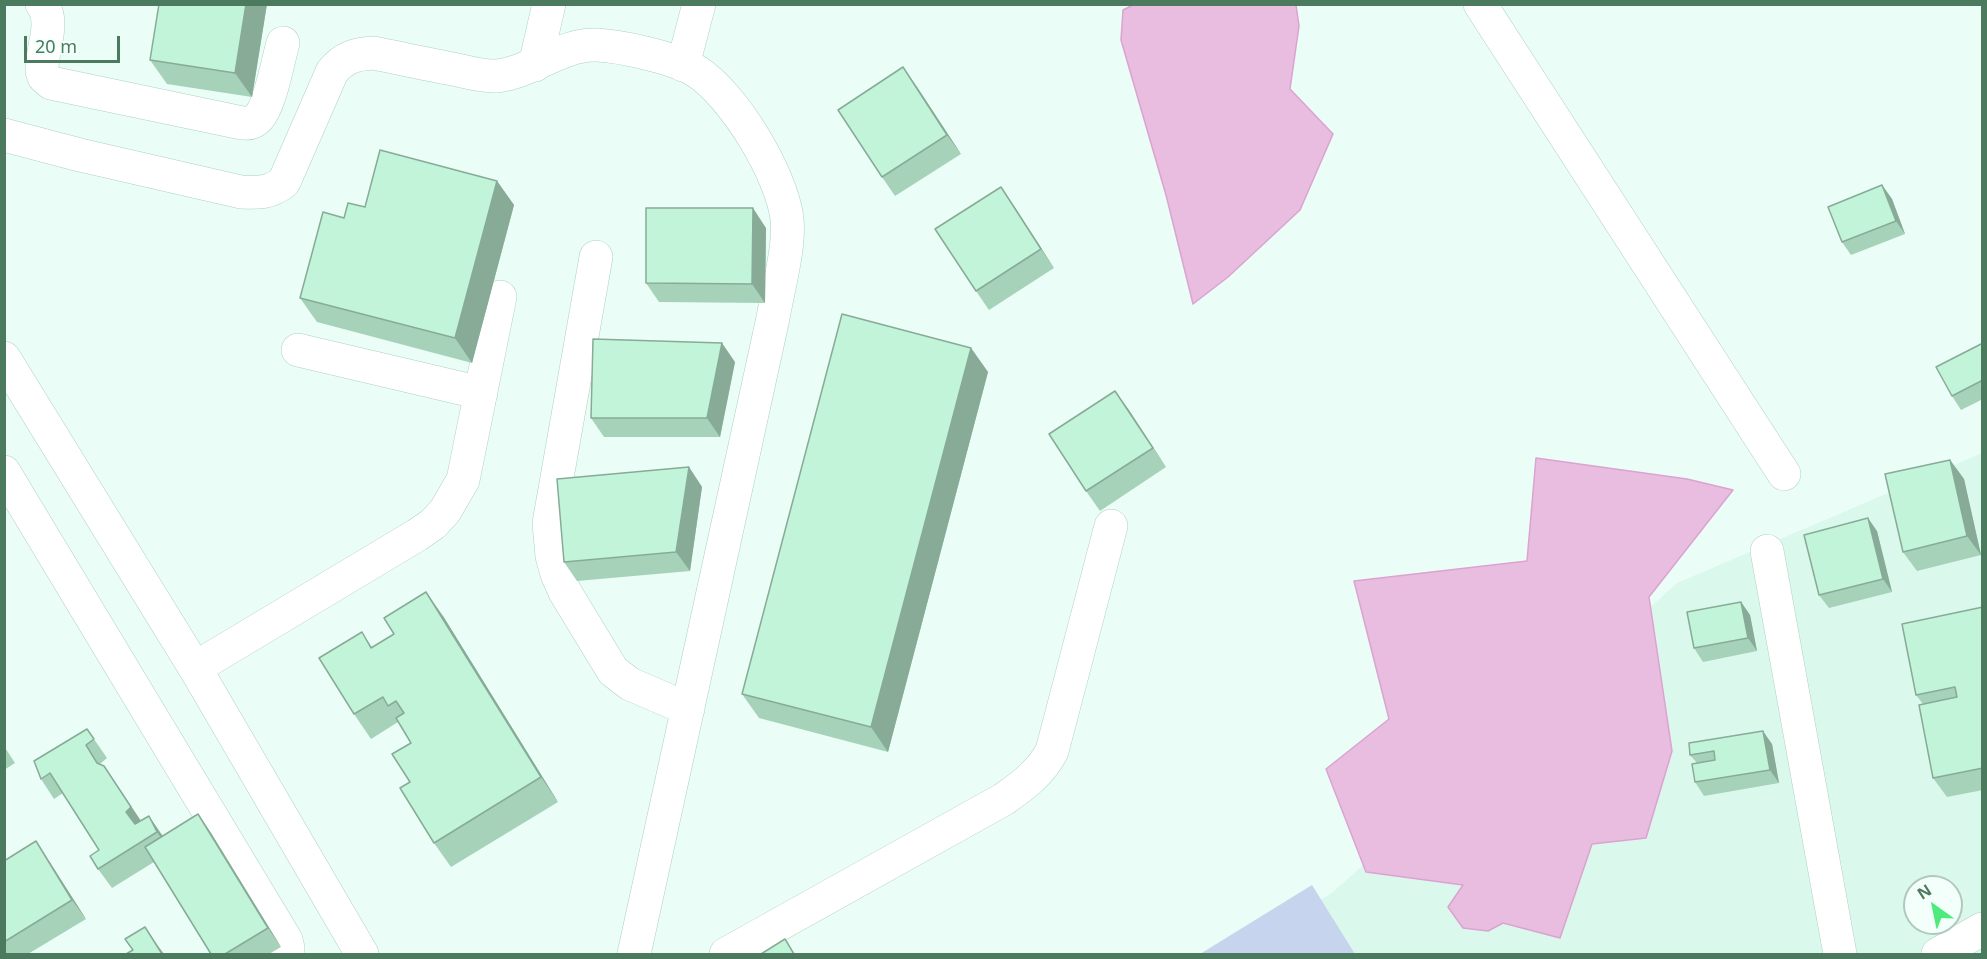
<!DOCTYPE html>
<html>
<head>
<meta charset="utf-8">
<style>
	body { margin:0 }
	#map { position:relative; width:1987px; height:959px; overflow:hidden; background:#eafdf7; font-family:"Noto Sans",sans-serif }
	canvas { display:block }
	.frame { position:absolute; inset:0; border:6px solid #4b7a5f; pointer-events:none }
	.north { position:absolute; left:1903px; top:875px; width:60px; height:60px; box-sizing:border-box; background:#f2fffb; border:2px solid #afcabd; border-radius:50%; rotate:327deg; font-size:16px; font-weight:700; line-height:24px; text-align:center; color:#4b7a5f }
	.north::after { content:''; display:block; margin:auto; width:21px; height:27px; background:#4ceb7a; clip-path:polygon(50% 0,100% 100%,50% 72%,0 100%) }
	.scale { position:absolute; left:24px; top:36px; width:96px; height:27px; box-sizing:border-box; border:3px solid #4b7a5f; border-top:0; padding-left:8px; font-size:18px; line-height:21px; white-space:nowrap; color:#4b7a5f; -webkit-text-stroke:4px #f2fffb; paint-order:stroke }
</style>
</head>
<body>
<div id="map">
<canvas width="1987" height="959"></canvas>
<div class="frame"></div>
<div class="north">N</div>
<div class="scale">20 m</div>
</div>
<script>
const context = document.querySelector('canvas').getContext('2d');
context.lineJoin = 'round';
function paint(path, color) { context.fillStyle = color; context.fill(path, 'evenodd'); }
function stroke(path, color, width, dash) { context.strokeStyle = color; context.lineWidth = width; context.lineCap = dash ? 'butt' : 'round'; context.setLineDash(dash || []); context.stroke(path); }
const residential = new Path2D(`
	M1982 453V954H1234L1333 892 1677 583ZM1915 887H1951V923H1915Z`);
const green = new Path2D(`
	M1312 885 1355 954H1200Z`);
const water = new Path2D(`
	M1135 4 1296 5 1299 26 1290 89 1333 134 1300 210 1228 277 1193 304 1166 195 1121 40 1123 10Z
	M1536 458 1687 479 1733 490 1649 597 1672 751 1646 838 1592 844 1560 938 1503 923 1488 931 1463 928 1448 907 1463 885 1366 872 1326 769 1389 719 1354 581 1527 561Z`);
const minor = new Path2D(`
	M42 4C56 23 41 49 42 71L44 77 51 83 242 123C249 124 254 123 259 117 270 105 278 61 283 43
	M1480 4 1784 474
	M535 65 549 4
	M683 65 699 4
	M4 135 80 155 241 192C258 193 270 193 284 182L332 72C343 58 355 54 373 53 399 58 426 64 453 69 466 72 483 77 497 76 532 72 561 44 596 45 621 46 675 58 696 71 734 95 782 175 787 219 790 247 778 289 773 318L634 954
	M596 257 549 523 552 556 557 574 565 592 613 671 630 684 688 709
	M298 350 481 393
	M4 358 195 668 362 954
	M4 472 286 940 288 948 283 954
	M1767 551 1840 954
	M195 668 417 535 433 524 445 511 463 480 500 297
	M726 954 1004 799C1024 785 1041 772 1052 751L1111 526
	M1938 954 1982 929`);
const wall = new Path2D(`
	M159 4H267L252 97 167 84 150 60Z
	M917 87 961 154 895 196 882 177Z
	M497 181 514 205 472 363 317 322 300 298 344 218 365 207Z
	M1882 185 1892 199 1905 234 1851 255 1842 242Z
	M1014 206 1054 268 989 310 976 291Z
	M766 228 765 303 659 302 646 283Z
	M1983 343V399L1961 410 1952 396Z
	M971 348 988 372 888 752 759 718 742 694Z
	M735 362 720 437H604L591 418Z
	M1115 391 1166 467 1100 511 1086 491Z
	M1950 460 1964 479 1981 555 1917 571 1903 552Z
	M689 467 702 487 690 571 577 581 564 562Z
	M1877 531 1892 592 1829 608 1819 595Z
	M1741 602 1750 615 1757 651 1703 662 1694 648Z
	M1983 607V790L1947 797 1933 778 1923 704 1916 695Z
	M443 616 558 802 451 867 434 843 410 782 411 743 398 722 371 739 354 714 362 632 372 647Z
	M87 729 107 758 100 764 117 785 141 821 149 816 162 836 198 814 211 833 281 947 269 954H211L154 862 112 888 98 869 99 850 63 793 54 799 41 779Z
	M1689 743 1772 744 1779 783 1704 796 1695 782 1697 763 1690 755Z
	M4 746 15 763 4 770Z
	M4 861H49L86 919 28 954H4Z`);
const shadedWall = new Path2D(`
	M246 4H267L252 97 235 73Z
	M903 67 917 87 961 154 947 135Z
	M497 181 514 205 472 363 455 338Z
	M1882 185 1892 199 1905 234 1896 221Z
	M1001 187 1014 206 1054 268 1041 249Z
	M753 208 766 228 765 303 752 284Z
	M722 343 735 362 720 437 707 418Z
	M971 348 988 372 888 752 871 727Z
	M1115 391 1129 410 1166 467 1153 448Z
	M1950 460 1964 479 1981 555 1967 536Z
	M689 467 702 487 690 571 676 552Z
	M1868 518 1877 531 1892 592 1883 579Z
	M426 592 443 616 558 802 541 777Z
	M1741 602 1750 615 1757 651 1748 638Z
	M1763 731 1772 744 1779 783 1770 770Z
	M104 766 145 827 140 831 126 812Z
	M198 814 211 833 281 947 268 928Z
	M149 816 162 835 170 851 157 832Z
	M36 841 49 861 86 919 72 900Z
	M145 927 158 946 164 954H162Z`);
const building = new Path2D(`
	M159 4H246L235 73 150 60Z
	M903 67 947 135 882 177 838 110Z
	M380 150 497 181 455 338 300 298 323 212 344 218 348 203 365 207Z
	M1882 185 1896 221 1842 242 1828 207Z
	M1001 187 1041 249 976 291 935 229Z
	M646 208H753L752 284 646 283Z
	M842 314 971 348 871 727 742 694Z
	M593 339 722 343 707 418H591Z
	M1983 343V380L1952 396 1936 367Z
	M1115 391 1153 448 1086 491 1049 434Z
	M1950 460 1967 536 1903 552 1885 474Z
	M689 467 676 552 564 562 557 479Z
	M1868 518 1883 579 1819 595 1804 535Z
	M426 592 541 777 434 843 400 788 410 782 392 754 411 743 396 718 404 713 396 701 388 706 383 697 354 714 319 658 362 632 371 648 394 634 384 618Z
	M1741 602 1748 638 1694 648 1687 612Z
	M1983 607V768L1933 778 1919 705 1957 697 1955 687 1916 695 1902 624Z
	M87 729 94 739 86 745 97 763 104 766 131 807 126 812 135 824 149 816 157 832 98 869 90 856 99 850 50 773 41 779 34 761Z
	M1763 731 1770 770 1695 782 1692 764 1715 760 1714 751 1690 755 1689 743Z
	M198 814 268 928 225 954H211L145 847Z
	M36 841 72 900 4 942V861Z
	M145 927 162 954H126L133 950 125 939Z
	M785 939 794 954H761Z`);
paint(residential, '#dbf8ed');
paint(green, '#c7d4ed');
paint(water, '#e9bde0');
stroke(water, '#dba3cf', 1.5);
stroke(minor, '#aed1c0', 34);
stroke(minor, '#fff', 33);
paint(wall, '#a6d2ba');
paint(shadedWall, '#87ab97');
paint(building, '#c1f4d8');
stroke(building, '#87ab97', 1.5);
</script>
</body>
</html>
